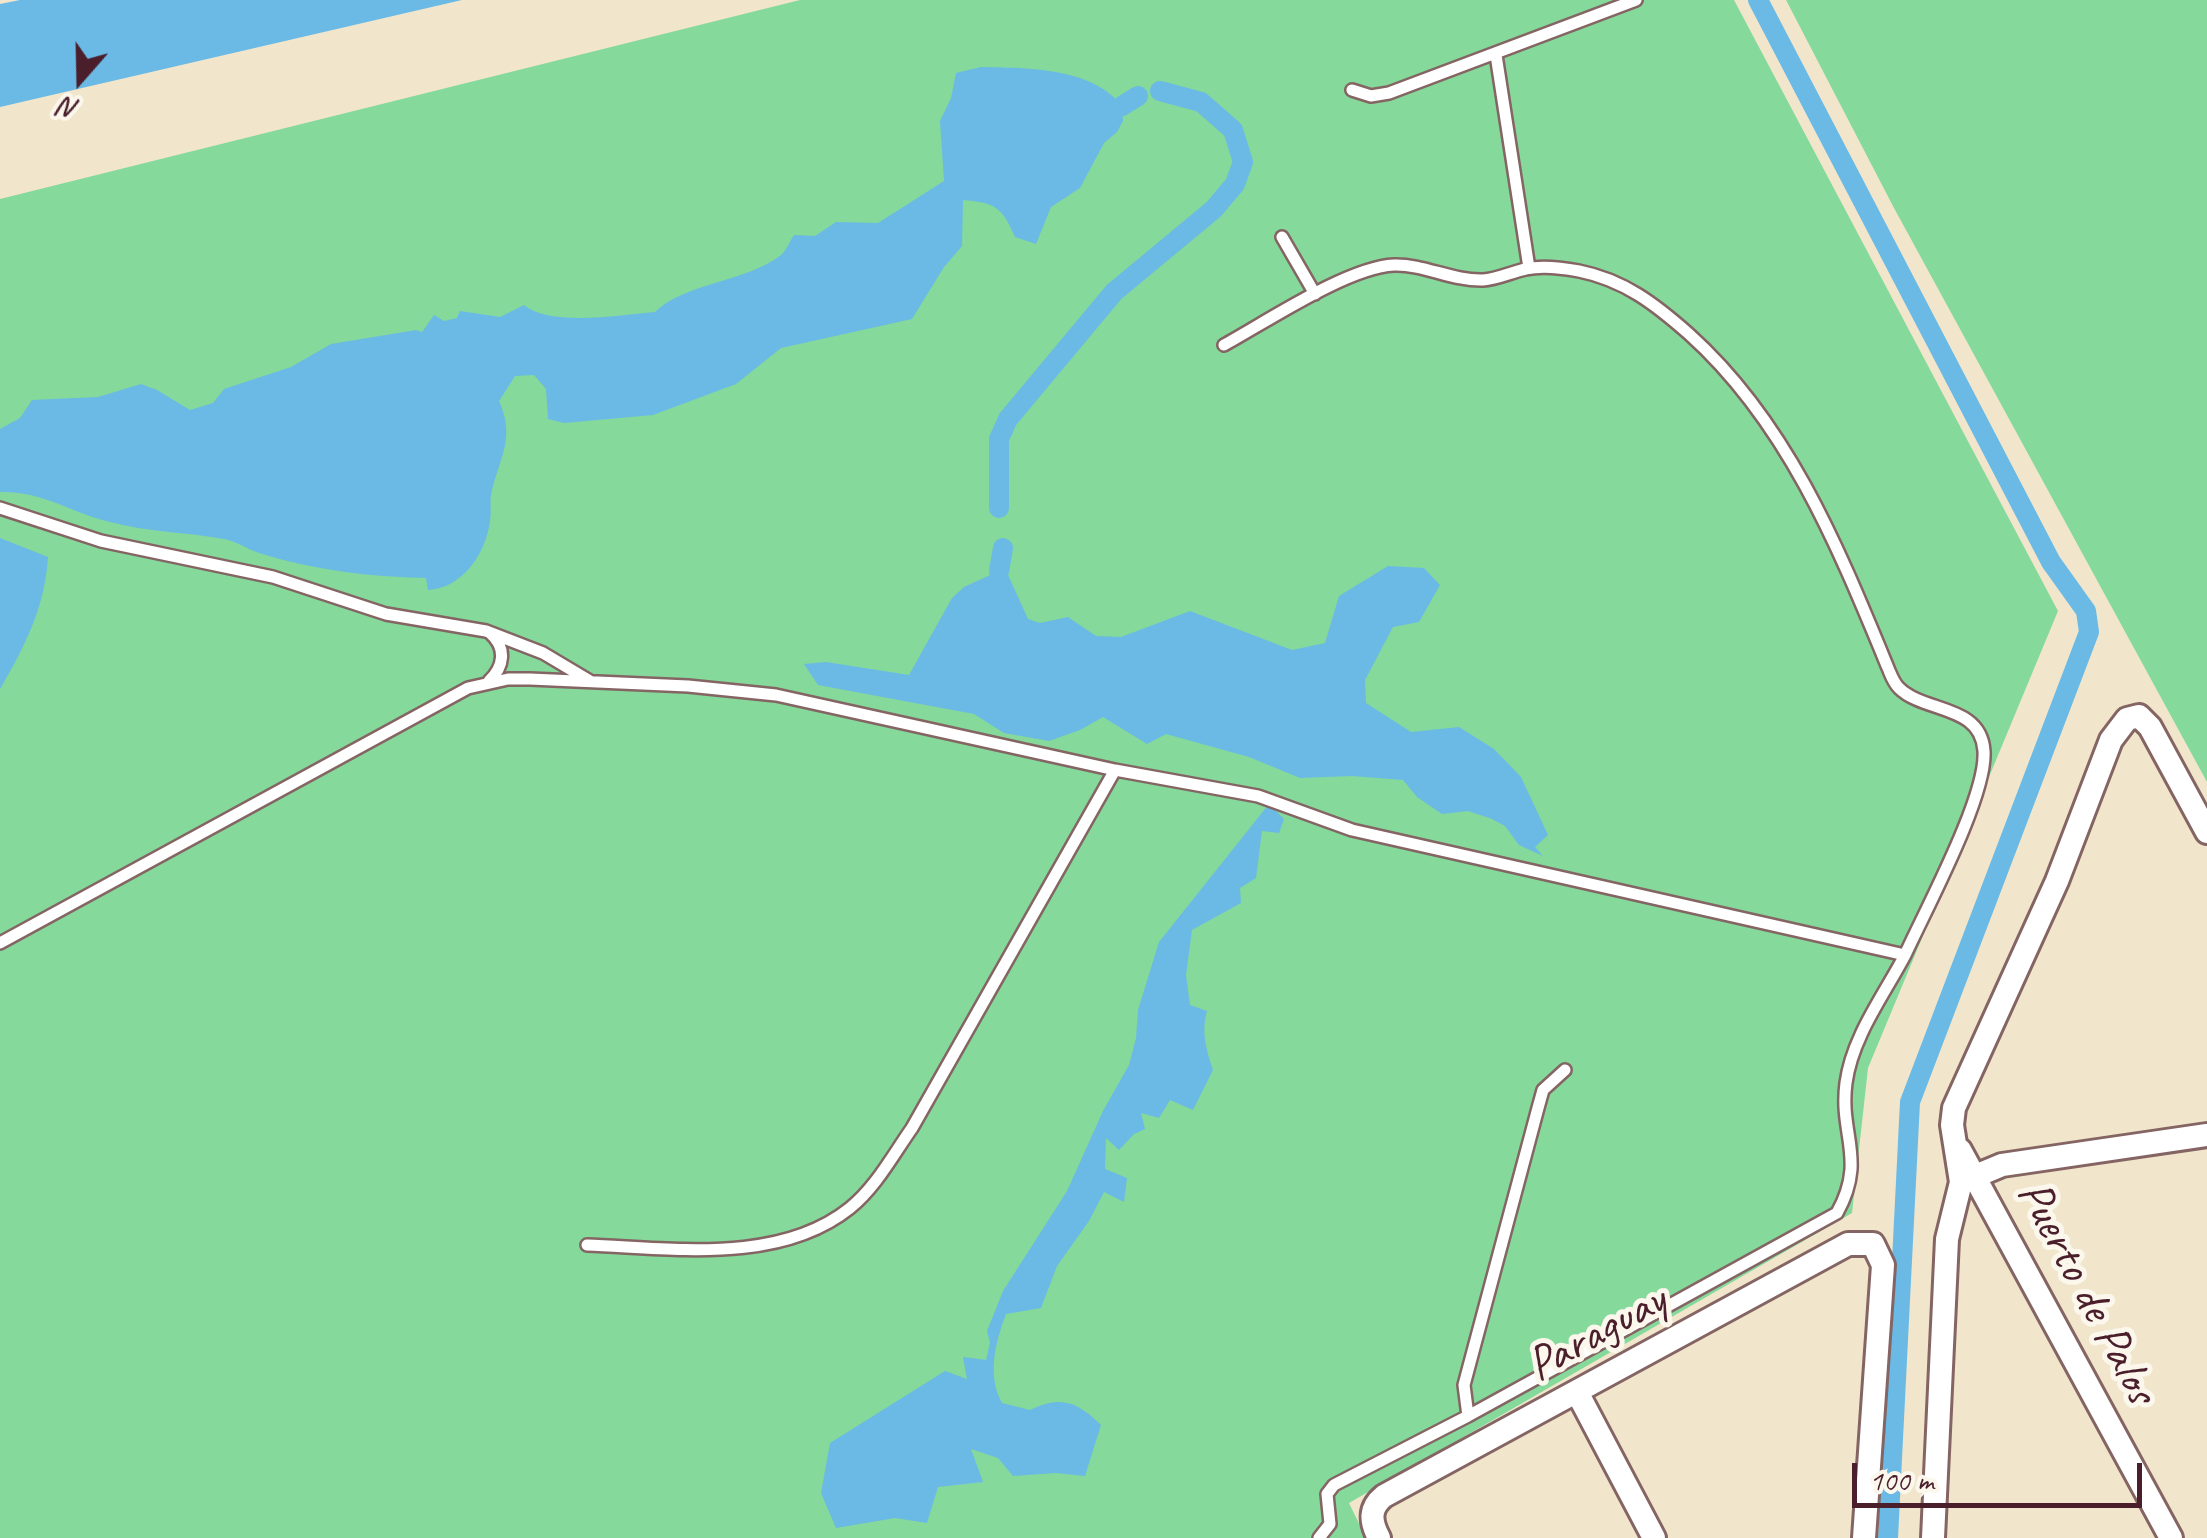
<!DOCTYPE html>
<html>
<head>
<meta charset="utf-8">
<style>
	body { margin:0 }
	#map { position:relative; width:2207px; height:1538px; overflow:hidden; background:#f1e6cc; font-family:Caveat,sans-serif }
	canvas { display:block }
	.north { position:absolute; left:30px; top:30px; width:100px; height:100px; -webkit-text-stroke:8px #fbf7ec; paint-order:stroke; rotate:200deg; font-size:28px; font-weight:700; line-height:40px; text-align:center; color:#4a1f2b }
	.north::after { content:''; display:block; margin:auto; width:35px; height:45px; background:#4a1f2b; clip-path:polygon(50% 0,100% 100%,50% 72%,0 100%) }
	.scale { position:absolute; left:1852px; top:1463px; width:290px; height:45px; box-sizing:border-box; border:5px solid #4a1f2b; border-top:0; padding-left:12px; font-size:30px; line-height:35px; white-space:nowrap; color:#4a1f2b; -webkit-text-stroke:8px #fbf7ec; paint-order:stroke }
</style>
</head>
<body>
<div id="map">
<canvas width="2207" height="1538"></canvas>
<div class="north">N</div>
<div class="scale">100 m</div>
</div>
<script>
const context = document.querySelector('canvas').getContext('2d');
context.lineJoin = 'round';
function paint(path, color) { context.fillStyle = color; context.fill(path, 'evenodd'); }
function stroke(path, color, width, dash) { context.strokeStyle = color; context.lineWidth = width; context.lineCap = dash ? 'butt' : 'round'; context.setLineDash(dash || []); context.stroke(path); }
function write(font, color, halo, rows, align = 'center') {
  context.font = font + ' Caveat,sans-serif'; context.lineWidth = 10; context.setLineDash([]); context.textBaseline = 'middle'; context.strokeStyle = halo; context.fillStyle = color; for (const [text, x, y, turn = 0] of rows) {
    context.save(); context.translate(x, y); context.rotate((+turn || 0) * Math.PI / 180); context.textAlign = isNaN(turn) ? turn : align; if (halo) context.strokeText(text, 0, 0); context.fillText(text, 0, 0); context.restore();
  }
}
const green = new Path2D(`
	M800 0H1734L2058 611 1868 1068 1852 1213 1349 1503 1366 1538H0V199Z
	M1786 0H2207V782L1894 208Z`);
const water = new Path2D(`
	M20 0H462L0 107V4Z
	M981 67C1026 68 1092 67 1122 106L1123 121 1117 132 1104 143 1080 188 1051 207 1036 244 1015 237C1002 207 996 203 963 200L962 246 944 267 912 319 781 348 736 384 653 415 564 423 548 419 546 389 534 375 515 376 499 401C515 437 501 455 492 490 489 500 492 510 490 521 486 553 463 588 428 590L426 578C370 577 313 570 259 553 247 549 236 541 224 539 186 532 147 532 110 522 69 512 43 491 0 492V429L20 418 32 400 98 397 141 384 157 390 190 410 213 403 224 389 291 367 331 344 416 330 422 332 434 315 444 321 457 318 460 311 500 317 524 305C550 327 621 315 655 312 684 283 747 282 781 255 786 251 790 241 794 235L815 236 836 222 878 223 944 181 940 121 951 98 956 73Z
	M0 538 48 557C45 607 25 646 0 689Z
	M1388 566 1424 568 1440 585 1419 622 1393 627 1365 680 1366 703 1411 732 1459 727 1494 749 1521 777 1548 835 1535 847 1543 856 1519 845 1505 826 1492 819 1468 811 1442 814 1417 797 1403 780 1352 776 1300 778 1249 757 1166 734 1147 744 1103 717 1080 730 1049 741 1004 733 974 714 818 685 804 664 826 662 909 675 952 598 964 587 999 571 1008 575 1028 619 1040 623 1068 617 1096 636 1121 637 1190 611 1292 650 1325 643 1339 596Z
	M1269 804 1284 819 1279 833 1262 831 1256 878 1240 888 1241 903 1192 930 1186 975 1190 1005 1207 1011C1201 1032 1206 1049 1213 1070L1193 1110 1170 1100 1159 1118 1141 1113 1145 1129 1134 1134 1119 1150 1106 1138 1105 1169 1127 1178 1124 1202 1104 1192 1089 1221 1057 1266 1041 1308 1006 1314C995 1343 987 1376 1002 1403L1030 1410C1062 1395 1077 1402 1101 1425L1085 1476 1056 1473 1013 1476 998 1458 971 1449 983 1482 938 1487 927 1523 895 1518 836 1528 821 1493 830 1443 945 1371 967 1379 963 1357 986 1360 990 1343 987 1331 1003 1291 1067 1191 1103 1111 1129 1065 1136 1038 1138 1010 1159 942Z`);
const canal = new Path2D(`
	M1758 0 2051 562 2086 611 2089 632 1910 1102 1888 1538
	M1122 106 1138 96
	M999 508V439L1008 419 1114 292 1214 209 1235 184 1243 162 1233 130 1201 102 1160 91
	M999 571 1003 548`);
const lane = new Path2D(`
	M1496 55 1529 268
	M1352 90 1371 96 1389 93 1636 0
	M1282 237 1315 294
	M1224 345C1266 322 1348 267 1394 265 1424 264 1452 281 1483 280 1498 279 1511 272 1526 269 1543 265 1563 268 1579 271 1624 280 1655 304 1689 334 1788 423 1838 547 1888 668 1891 675 1893 682 1899 688 1924 713 1981 704 1984 751 1987 796 1926 909 1905 955
	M0 508 101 541 273 577 386 614 486 631 543 653 590 681
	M489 681C504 667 507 648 490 633
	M0 943 468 688 508 679H530L688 686 776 695 1115 770 1258 796 1352 830 1905 955C1884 995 1852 1037 1846 1083 1839 1135 1867 1159 1837 1213L1468 1416
	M587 1245C671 1248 779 1265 850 1208 876 1187 893 1155 912 1128L1115 770
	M1319 1538 1330 1524 1327 1494 1334 1485 1468 1416 1464 1385 1538 1108 1543 1090 1565 1070`);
const street = new Path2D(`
	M1960 1150 2171 1538
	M1966 1180 2002 1165 2207 1135
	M1578 1394 1654 1538
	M1379 1538C1370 1521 1369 1508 1384 1496L1848 1244H1873L1883 1265 1864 1538
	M1933 1538 1947 1239 1961 1182 1952 1125 1954 1108 2057 881 2111 740 2127 719 2139 716 2150 727 2207 832`);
const streetNames = [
	["Puerto de Palos",2086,1293,62],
	["Paraguay",1597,1334,-29]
];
paint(green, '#85d99b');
paint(water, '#6abae5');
stroke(canal, '#6abae5', 20);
stroke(lane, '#846563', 16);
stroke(street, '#846563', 28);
stroke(lane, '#fff', 11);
stroke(street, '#fff', 22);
write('48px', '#4a1f2b', '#fbf7ec', streetNames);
</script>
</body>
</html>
